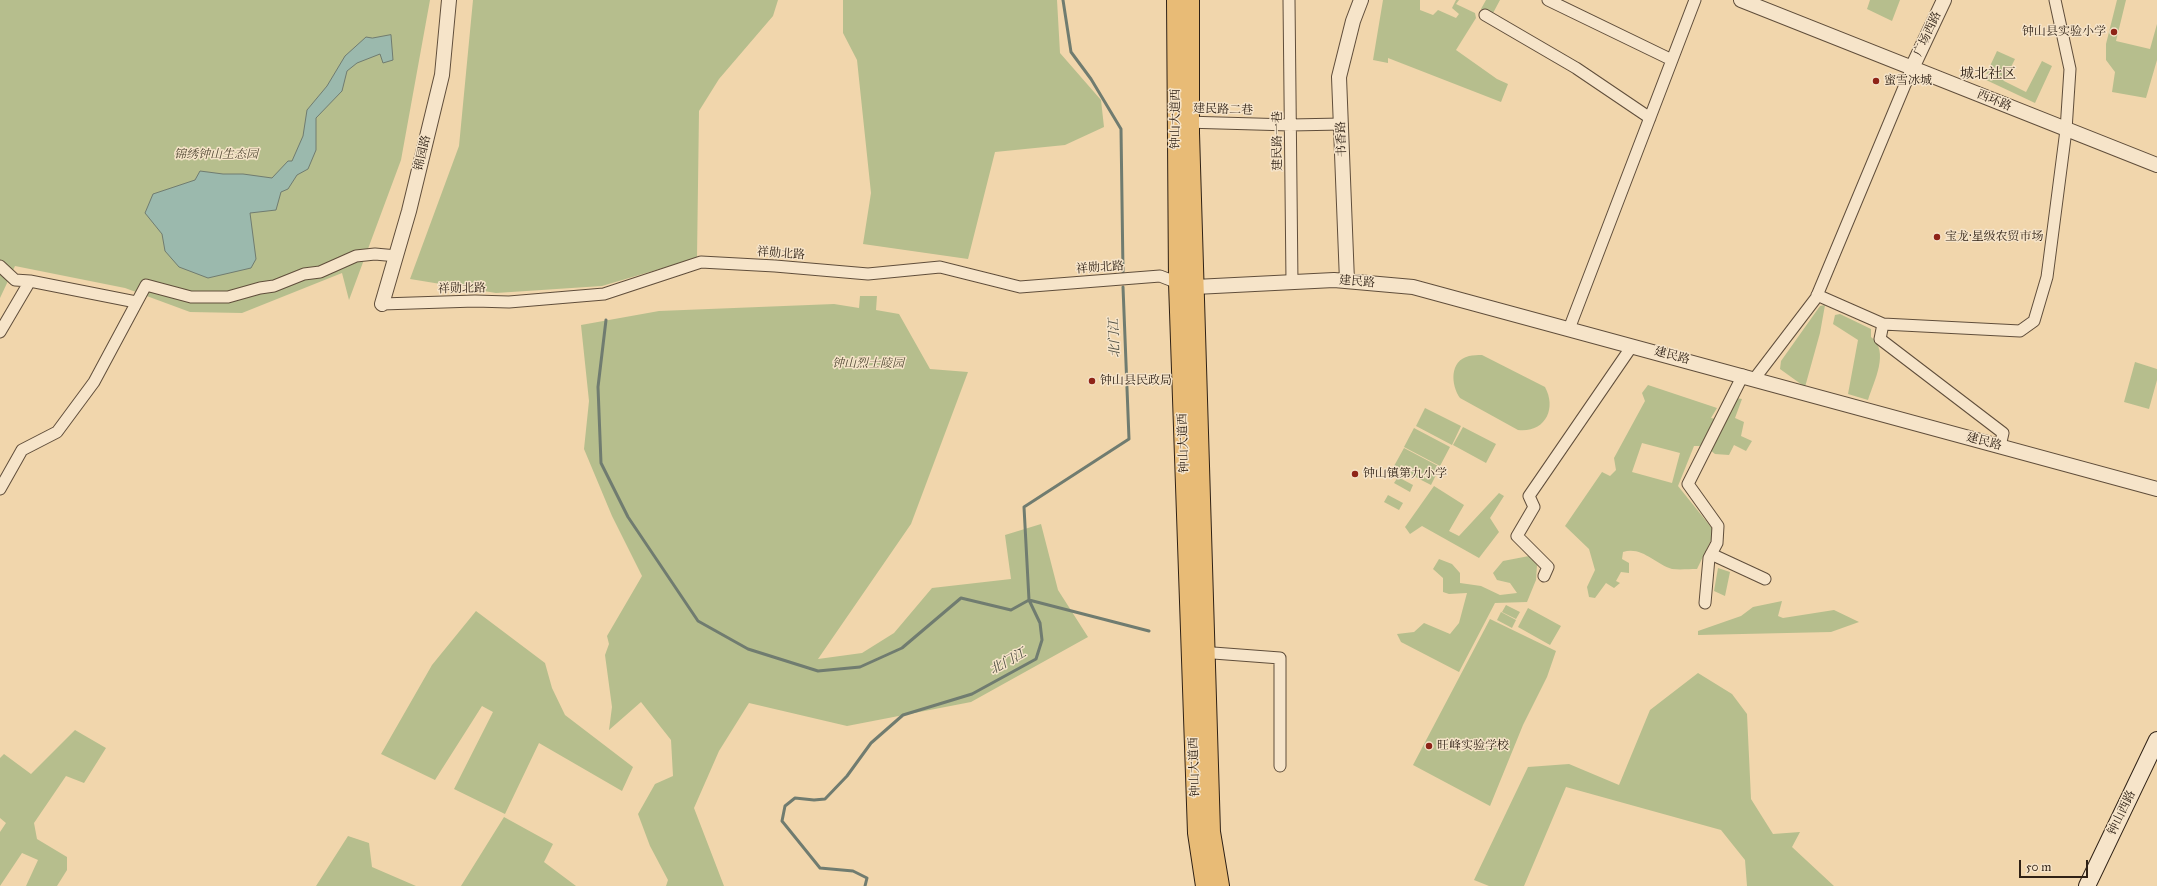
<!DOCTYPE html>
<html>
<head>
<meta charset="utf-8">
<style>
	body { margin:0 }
	#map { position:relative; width:2157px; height:886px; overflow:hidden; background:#f1d6ac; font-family:"IM FELL Great Primer",serif }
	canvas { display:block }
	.scale { position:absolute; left:2019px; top:860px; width:69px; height:18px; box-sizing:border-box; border:2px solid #2f2115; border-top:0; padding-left:5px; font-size:12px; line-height:14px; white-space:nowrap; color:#2f2115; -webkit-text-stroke:3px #f6e4c9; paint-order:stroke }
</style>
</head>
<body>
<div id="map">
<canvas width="2157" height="886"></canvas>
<div class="scale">50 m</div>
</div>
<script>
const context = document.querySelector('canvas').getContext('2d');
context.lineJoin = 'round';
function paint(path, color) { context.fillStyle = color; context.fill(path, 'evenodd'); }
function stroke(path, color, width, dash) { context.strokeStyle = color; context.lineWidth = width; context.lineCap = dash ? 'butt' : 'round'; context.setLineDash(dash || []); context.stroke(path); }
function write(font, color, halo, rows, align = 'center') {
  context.font = font + ' "IM FELL Great Primer","Noto Serif SC",serif'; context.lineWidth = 3; context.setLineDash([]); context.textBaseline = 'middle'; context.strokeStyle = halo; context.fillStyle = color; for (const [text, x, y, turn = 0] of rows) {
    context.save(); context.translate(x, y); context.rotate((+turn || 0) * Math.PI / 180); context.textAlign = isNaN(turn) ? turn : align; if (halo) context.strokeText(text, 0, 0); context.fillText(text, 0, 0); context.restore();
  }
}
const green = new Path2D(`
	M0 0H430L401 160 349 300 342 273 242 313 190 312 125 288 15 266 0 298Z
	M473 0H778L773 16 719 79 699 111 697 258 602 286 496 293 410 279 459 146Z
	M843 0H1057L1060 53 1101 100 1104 127 1065 145 995 152 968 259 863 244 871 193 857 60 843 33Z
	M1383 0H1420V10L1433 15 1438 10 1456 18 1459 14 1452 8 1456 0H1459L1456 4 1475 13 1476 18 1456 50 1497 79 1508 84 1501 102 1388 58V63L1373 60Z
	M1486 0H1500L1492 15 1481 9Z
	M1870 0H1900L1892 21 1867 9Z
	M2117 0H2126L2116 41 2150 49 2157 24V60L2146 98 2112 92 2115 72 2106 60V44Z
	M1997 51 2015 59 2004 81 2026 92 2042 61 2052 66 2035 103 1984 79Z
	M860 296H877L876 310 899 314 930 369 968 372 911 524 818 659 862 653 894 633 932 588 1011 579 1005 535 1041 524 1058 590 1088 637 971 702 847 726 749 703 719 751 694 808 724 886H666L668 880 650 846 638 814 655 784 673 776 671 740 641 702 609 730 612 707 605 655 609 644 607 636 642 576 612 516 584 449 589 401 581 325 659 311 834 304 859 308Z
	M1825 305 1820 333 1805 387 1780 369 1781 361 1820 306Z
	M1840 314 1871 329V337C1890 351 1874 381 1868 400L1848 394 1858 340 1833 324 1835 315Z
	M1482 355 1545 387C1557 409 1545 433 1518 430L1460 398C1451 385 1449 361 1469 356 1473 355 1478 355 1482 355Z
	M2135 362 2157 369V380L2149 409 2124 402Z
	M1648 385 1717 408 1711 418 1725 421 1736 398 1742 399 1735 418 1744 422 1741 436 1752 441 1746 451 1734 445 1729 455 1715 454 1705 446H1694L1678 486 1715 532 1697 569C1689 569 1680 570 1672 569 1655 564 1642 546 1623 552L1622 559 1629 563V573L1621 572 1616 581 1620 583 1614 588 1606 583 1595 598 1589 597 1587 587 1595 570 1589 549 1565 526 1602 472 1610 476 1616 470 1614 458 1645 401 1642 393ZM1642 443 1680 453 1672 483 1632 472Z
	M1425 408 1461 426 1452 445 1416 426Z
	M1463 427 1496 444 1486 463 1453 445Z
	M1414 428 1450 447 1440 466 1404 447Z
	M1404 448 1440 467 1431 485 1394 466Z
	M1398 477 1413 485 1410 492 1394 483Z
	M1434 486 1464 505 1449 531 1459 536 1499 493 1504 496 1490 518 1499 532 1479 558 1422 526 1410 534 1405 527Z
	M1388 495 1403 503 1399 510 1384 502Z
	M1529 556 1537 565 1536 580 1527 602 1495 603 1459 672 1401 642 1397 634 1414 632 1424 623 1450 634 1459 623 1467 593 1449 594 1443 592V578L1433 569 1439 559 1452 564 1460 573V583L1481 586 1500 595 1517 593 1510 583 1497 580 1493 573 1503 561Z
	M1718 568 1730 572 1725 596 1714 591Z
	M1782 601 1778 616 1783 618 1834 610 1859 622 1831 632 1698 635V631L1741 616 1753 607Z
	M1506 605 1520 612 1516 619 1502 612Z
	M1528 608 1561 626 1550 645 1518 627Z
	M476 611 545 663 552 688 565 715 633 767 622 791 539 743 505 814 454 789 493 712 482 706 435 780 381 754 432 665Z
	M1501 612 1516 620 1512 628 1497 620Z
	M1490 619 1556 651 1547 677 1523 725 1490 806 1413 765Z
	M1698 673 1732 694 1747 714 1751 799 1773 834 1800 832 1792 847 1834 886H1747L1745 860 1721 830 1566 787 1524 886H1489L1474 880 1528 767 1569 764 1619 785 1650 710Z
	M75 730 106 748 84 783 66 776 34 823 37 839 67 857V870L57 886H26L38 860 22 853 0 886V832L6 823 0 818V758L4 754 31 774Z
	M504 817 553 844 544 862 576 886H461Z
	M348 836 369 843 372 867 416 886H316Z`);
const water = new Path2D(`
	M391 35 393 60 383 63 380 54 357 63 347 71 342 91 316 118V150L308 169 297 175 288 189 281 192 276 210 250 213 256 259 251 268 208 278 179 267 165 251 162 234 145 213 153 194 195 180 200 171 223 174H243L272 178 288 161H292L303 136 307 110 327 86 345 56 366 37 372 38Z`);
const stream = new Path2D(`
	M1063 0 1071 52 1091 79 1121 129 1123 272
	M606 320 598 387 601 463 628 517 698 621 748 649 818 671 860 667 902 648 961 598 1011 610 1029 600 1149 631
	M865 886 867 878 853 871 820 868 782 821 785 806 795 798 814 800 825 799 847 776 871 743 903 715 972 694 1036 659 1042 640 1040 623 1029 600 1024 507 1129 439 1123 287`);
const minor = new Path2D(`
	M1289 0 1292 282
	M1548 0 1672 60
	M1485 15 1576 68 1650 118
	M1185 122 1290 125 1342 124
	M0 266 15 280 30 281
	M1817 295 1883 324 2020 331 2034 321 2047 277 2066 130 2070 69 2055 0
	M382 304 475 301 509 302 604 294 701 262 775 266 868 274 940 267 1020 287 1160 276 1178 283
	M1883 324 1880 339 2003 433 2000 446
	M1569 329 1695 0
	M0 332 30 281 136 302
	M1755 378 1816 298 1912 68
	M0 489 22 450 57 432 94 382 146 285 191 297H228L260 288 274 286 304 274 320 272 356 256 375 254 397 256
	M1711 554 1765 579
	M1544 576 1548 567 1517 536 1534 507 1529 496 1632 346
	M1705 603 1709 558 1717 543 1718 526 1688 484 1743 375
	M1200 652 1280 658V766`);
const tertiary = new Path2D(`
	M1741 0 2157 165
	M1912 68 1944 0
	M1347 281 1339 77 1353 21 1361 0
	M1185 285 1195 287 1334 280 1413 287 2157 489
	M382 304 409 211 442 75 449 0`);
const secondary = new Path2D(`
	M2087 886 2157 740`);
const trunk = new Path2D(`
	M1176 0 1178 283 1197 833 1205 886
	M1190 0V133L1211 832 1220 886`);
const markers = [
	[2114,32,4,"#8f2418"],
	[1876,81,4,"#8f2418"],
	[1937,237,4,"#8f2418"],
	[1092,381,4,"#8f2418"],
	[1355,474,4,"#8f2418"],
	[1429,746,4,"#8f2418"]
];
const poiNames = [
	["钟山县实验小学",2106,32,"right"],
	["蜜雪冰城",1884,81],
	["宝龙·星级农贸市场",1945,237],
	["钟山县民政局",1100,381],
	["钟山镇第九小学",1363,474],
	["旺峰实验学校",1437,746]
];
const streetNames = [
	["广场西路",1928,34,-65],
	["西环路",1994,101,22],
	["建民路二巷",1223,110,2],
	["钟山大道西",1176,119,-90],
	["书香路",1342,139,-92],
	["建民路一巷",1278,141,-90],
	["锦园路",423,153,-77],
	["祥勋北路",781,254,4],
	["祥勋北路",1100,268,-4],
	["建民路",1357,282,5],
	["祥勋北路",462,289,-1],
	["建民路",1672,356,15],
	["建民路",1984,442,15],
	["钟山大道西",1184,443,-92],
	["钟山大道西",1195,767,-92],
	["钟山西路",2122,813,-64]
];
const parkNames = [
	["锦绣钟山生态园",216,155],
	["钟山烈士陵园",868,364]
];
const waterNames = [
	["北门江",1115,338,-92],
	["北门江",1008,662,-29]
];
const quarterNames = [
	["城北社区",1988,75]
];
paint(green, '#b6be8d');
paint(water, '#9bb9ad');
stroke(water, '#707c70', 1);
stroke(stream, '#707c70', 3);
stroke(minor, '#604e3b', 13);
stroke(tertiary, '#604e3b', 16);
stroke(secondary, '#2f2115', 18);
stroke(trunk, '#2f2115', 20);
stroke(minor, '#f6e4c9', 11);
stroke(tertiary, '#f6e4c9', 14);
stroke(secondary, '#f6e4c9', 16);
stroke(trunk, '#e8bb76', 18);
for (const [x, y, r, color] of markers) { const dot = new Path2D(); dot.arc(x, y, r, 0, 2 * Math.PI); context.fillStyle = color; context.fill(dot); stroke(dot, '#f6e4c9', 1.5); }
write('12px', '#2f2115', '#f6e4c9', poiNames, 'left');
write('12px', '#2f2115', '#f6e4c9', streetNames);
write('italic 12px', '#514833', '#f6e4c9', parkNames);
write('italic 13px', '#4f4f43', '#f6e4c9', waterNames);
write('14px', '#2f2115', '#f6e4c9', quarterNames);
</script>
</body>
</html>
